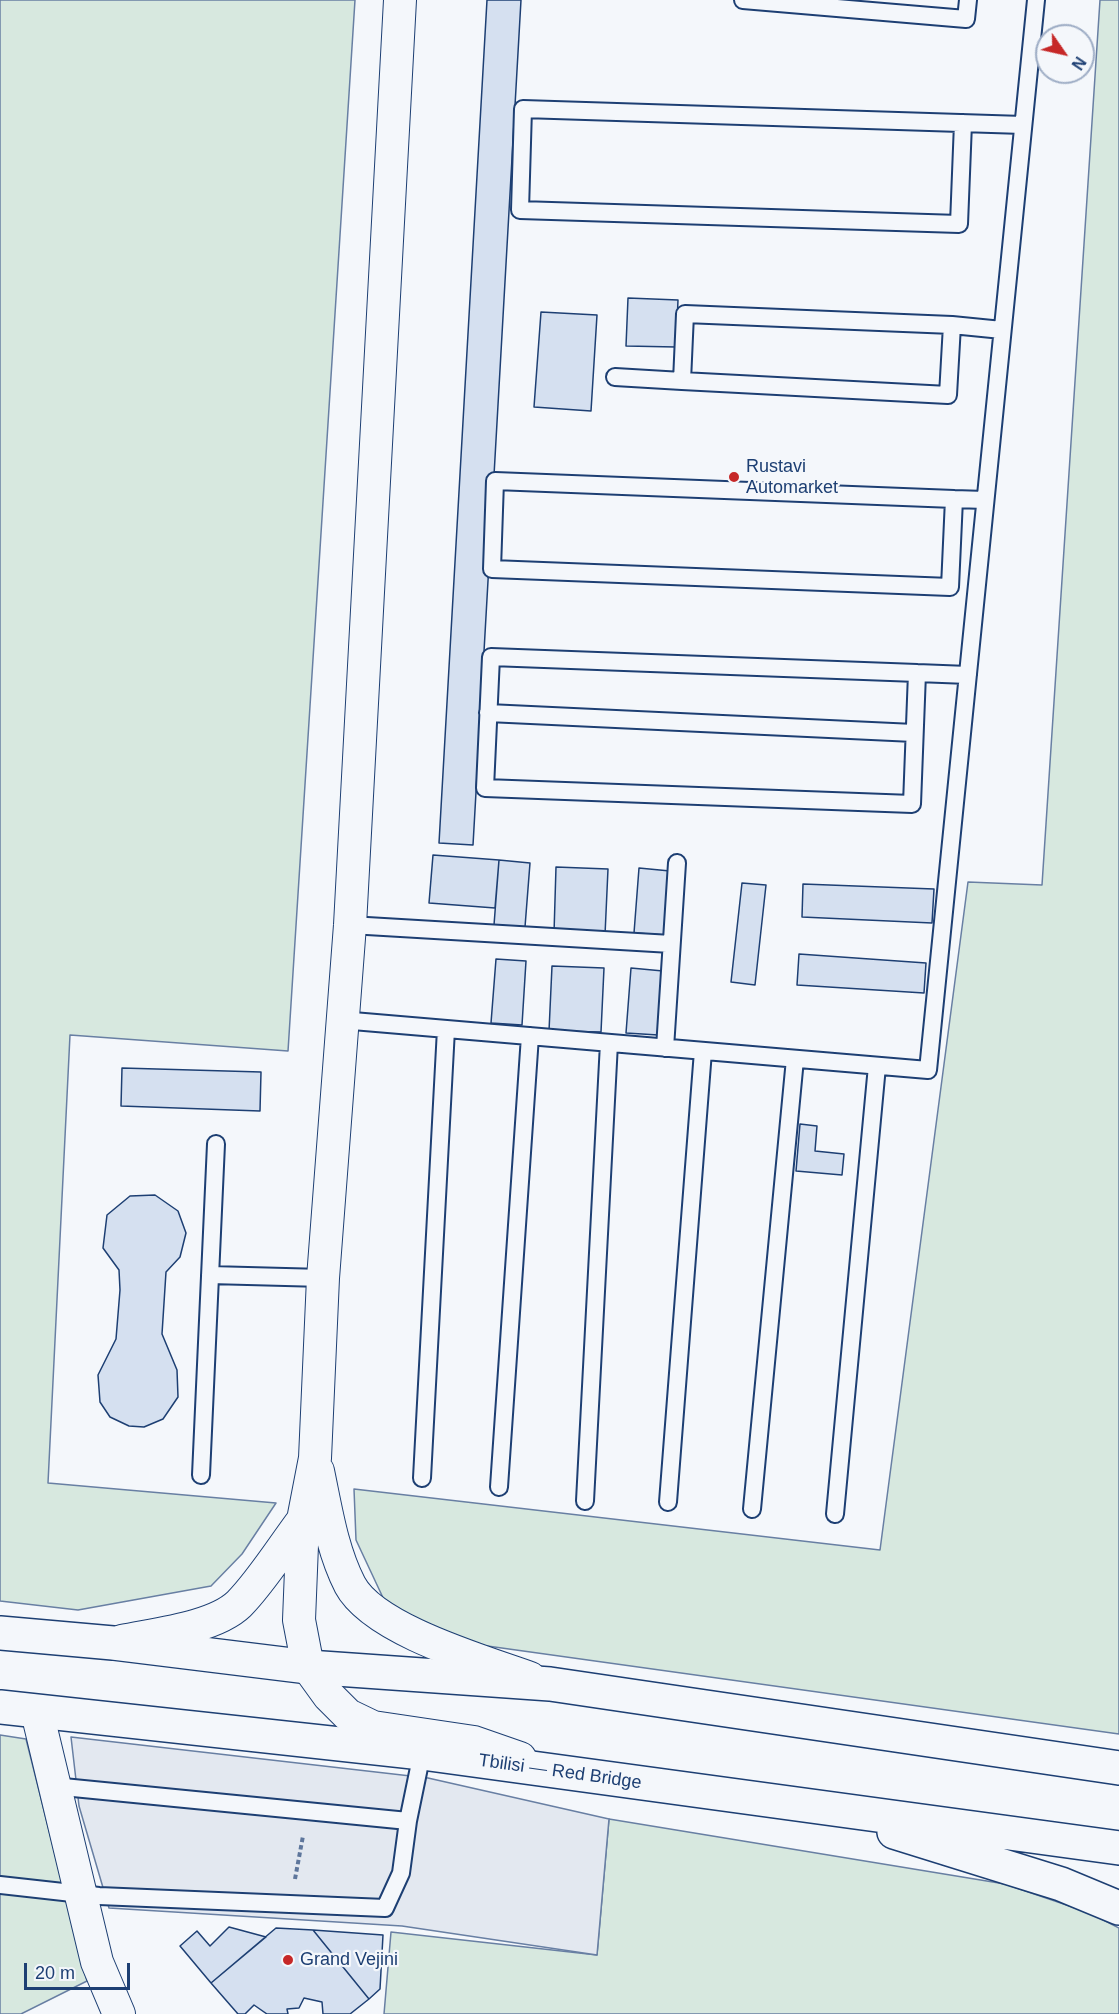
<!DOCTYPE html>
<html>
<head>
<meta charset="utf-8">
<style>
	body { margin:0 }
	#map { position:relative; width:1119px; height:2014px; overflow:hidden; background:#f4f7fb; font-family:Helvetica,sans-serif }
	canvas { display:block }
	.north { position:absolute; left:1035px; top:24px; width:60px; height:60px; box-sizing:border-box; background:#f4f7fb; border:2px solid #9eadc5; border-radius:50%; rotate:124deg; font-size:16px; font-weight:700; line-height:24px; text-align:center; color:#1d3f73 }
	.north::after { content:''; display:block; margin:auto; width:21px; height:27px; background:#c62828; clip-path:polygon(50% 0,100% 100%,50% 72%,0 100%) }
	.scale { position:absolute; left:24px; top:1963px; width:106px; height:27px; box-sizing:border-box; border:3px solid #1d3f73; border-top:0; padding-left:8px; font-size:18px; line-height:21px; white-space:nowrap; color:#1d3f73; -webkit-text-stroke:4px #f4f7fb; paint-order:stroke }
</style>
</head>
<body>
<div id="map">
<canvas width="1119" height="2014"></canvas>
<div class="north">N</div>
<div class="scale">20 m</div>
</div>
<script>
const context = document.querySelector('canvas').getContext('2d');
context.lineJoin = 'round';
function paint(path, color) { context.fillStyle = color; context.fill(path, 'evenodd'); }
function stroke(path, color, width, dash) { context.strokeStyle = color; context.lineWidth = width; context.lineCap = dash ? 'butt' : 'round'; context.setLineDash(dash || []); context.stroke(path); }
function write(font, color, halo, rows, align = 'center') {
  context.font = font + ' Helvetica,sans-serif'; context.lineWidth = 4.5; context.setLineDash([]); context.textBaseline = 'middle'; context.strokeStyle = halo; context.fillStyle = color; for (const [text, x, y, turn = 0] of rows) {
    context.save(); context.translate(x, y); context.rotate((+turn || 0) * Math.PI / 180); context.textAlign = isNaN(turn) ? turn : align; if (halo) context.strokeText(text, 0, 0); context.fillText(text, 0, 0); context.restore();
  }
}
const green = new Path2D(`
	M0 0H355L288 1051 70 1035 48 1483 276 1503 242 1554 211 1586 78 1610 0 1601Z
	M1100 0H1119V1734L473 1644 415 1623 385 1602 356 1540 354 1489 880 1550 968 882 1042 885Z
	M0 1735 26 1739 87 1981 21 2014H0Z
	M609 1819 1005 1884 1090 1913 1119 1928V2014H384L391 1932 597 1955Z`);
const parking = new Path2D(`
	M71 1737 428 1778 609 1819 597 1955 402 1926 109 1908 79 1806Z`);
const building = new Path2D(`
	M487 0H521L473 845 439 843Z
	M628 298 678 300 676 347 626 346Z
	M541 312 597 315 591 411 534 407Z
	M433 855 499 860 495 908 429 903Z
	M499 860 530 863 525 927 494 925Z
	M556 867 608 869 605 935 554 933Z
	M639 868 670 871 665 935 634 933Z
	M742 883 766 885 755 985 731 982Z
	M803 884 934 889 932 923 802 917Z
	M799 954 926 963 924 993 797 985Z
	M496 959 526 961 522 1025 491 1023Z
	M552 966 604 968 601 1032 549 1031Z
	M631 968 663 971 658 1035 626 1033Z
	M122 1068 261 1072 260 1111 121 1106Z
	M800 1124 817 1126 815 1151 844 1154 842 1175 796 1171Z
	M155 1195 178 1211 186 1233 180 1257 166 1272 162 1334 177 1370 178 1397 163 1419 144 1427 129 1426 110 1417 100 1402 98 1375 116 1339 120 1290 119 1270 103 1248 107 1215 130 1196Z
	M229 1927 266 1937 211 1983 180 1946 197 1931 210 1946Z
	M276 1928 313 1930 369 1999 350 2014H323L322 2002 304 1998 299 2008 287 2009 288 2014H267L254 2005 245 2014H238L211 1983Z
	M313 1930 383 1935 380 1989 369 1999Z`);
const path = new Path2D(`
	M295 1879 303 1836`);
const lane = new Path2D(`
	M743 0 966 19 968 0
	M963 123 959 224 520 210 523 109 1023 125
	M952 325 948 395 682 381 685 314 952 325 1002 330
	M615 377 682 381
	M954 499 950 587 492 569 495 481 954 499 985 500
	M917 673 912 804 485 788 491 657 917 673 968 675
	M488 713 914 733
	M350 925 671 944
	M341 1020 928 1070 1036 0
	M665 1048 677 863
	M210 1275 323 1278
	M201 1475 216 1144
	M422 1478 446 1029
	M499 1487 530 1036
	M585 1501 609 1043
	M668 1502 703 1051
	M752 1509 795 1059
	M835 1514 877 1066
	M53 1786 408 1821
	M0 1885 99 1896 385 1908 401 1873 408 1821 422 1753`);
const street = new Path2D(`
	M400 0 350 925 323 1278 315 1458 303 1520 299 1620 308 1667 329 1696 348 1715 373 1727 474 1742 520 1758
	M318 1471C326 1509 332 1550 350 1585 374 1630 483 1661 530 1678
	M122 1641C155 1634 214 1628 239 1604 261 1582 284 1545 303 1520
	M37 1712 97 1962 119 2014`);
const highway = new Path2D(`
	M0 1633 113 1643 308 1667 550 1684 1119 1768
	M0 1707 422 1753 1119 1848
	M894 1832 1061 1884 1119 1908`);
const markers = [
	[734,477,6,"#c62828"],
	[288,1960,6,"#c62828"]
];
const poiNames = [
	["Rustavi",746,467],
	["Automarket",746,488],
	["Grand Vejini",300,1960]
];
const streetNames = [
	["Tbilisi — Red Bridge",560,1772,8]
];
paint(green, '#d7e8df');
stroke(green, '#687fa3', 1.5);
paint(parking, '#e3e8f0');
stroke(parking, '#687fa3', 1.5);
paint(building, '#d5e0f0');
stroke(building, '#1d3f73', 1.5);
stroke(lane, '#1d3f73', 20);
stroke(street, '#1d3f73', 34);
stroke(highway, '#1d3f73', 36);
stroke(path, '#5e769c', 4, [4.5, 3]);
stroke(lane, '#f4f7fb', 16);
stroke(street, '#f4f7fb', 32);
stroke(highway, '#f4f7fb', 33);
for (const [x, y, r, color] of markers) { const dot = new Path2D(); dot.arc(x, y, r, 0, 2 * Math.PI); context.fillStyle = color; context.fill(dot); stroke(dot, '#f4f7fb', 2); }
write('18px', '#1d3f73', '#f4f7fb', poiNames, 'left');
write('18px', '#1d3f73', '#f4f7fb', streetNames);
</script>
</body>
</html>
